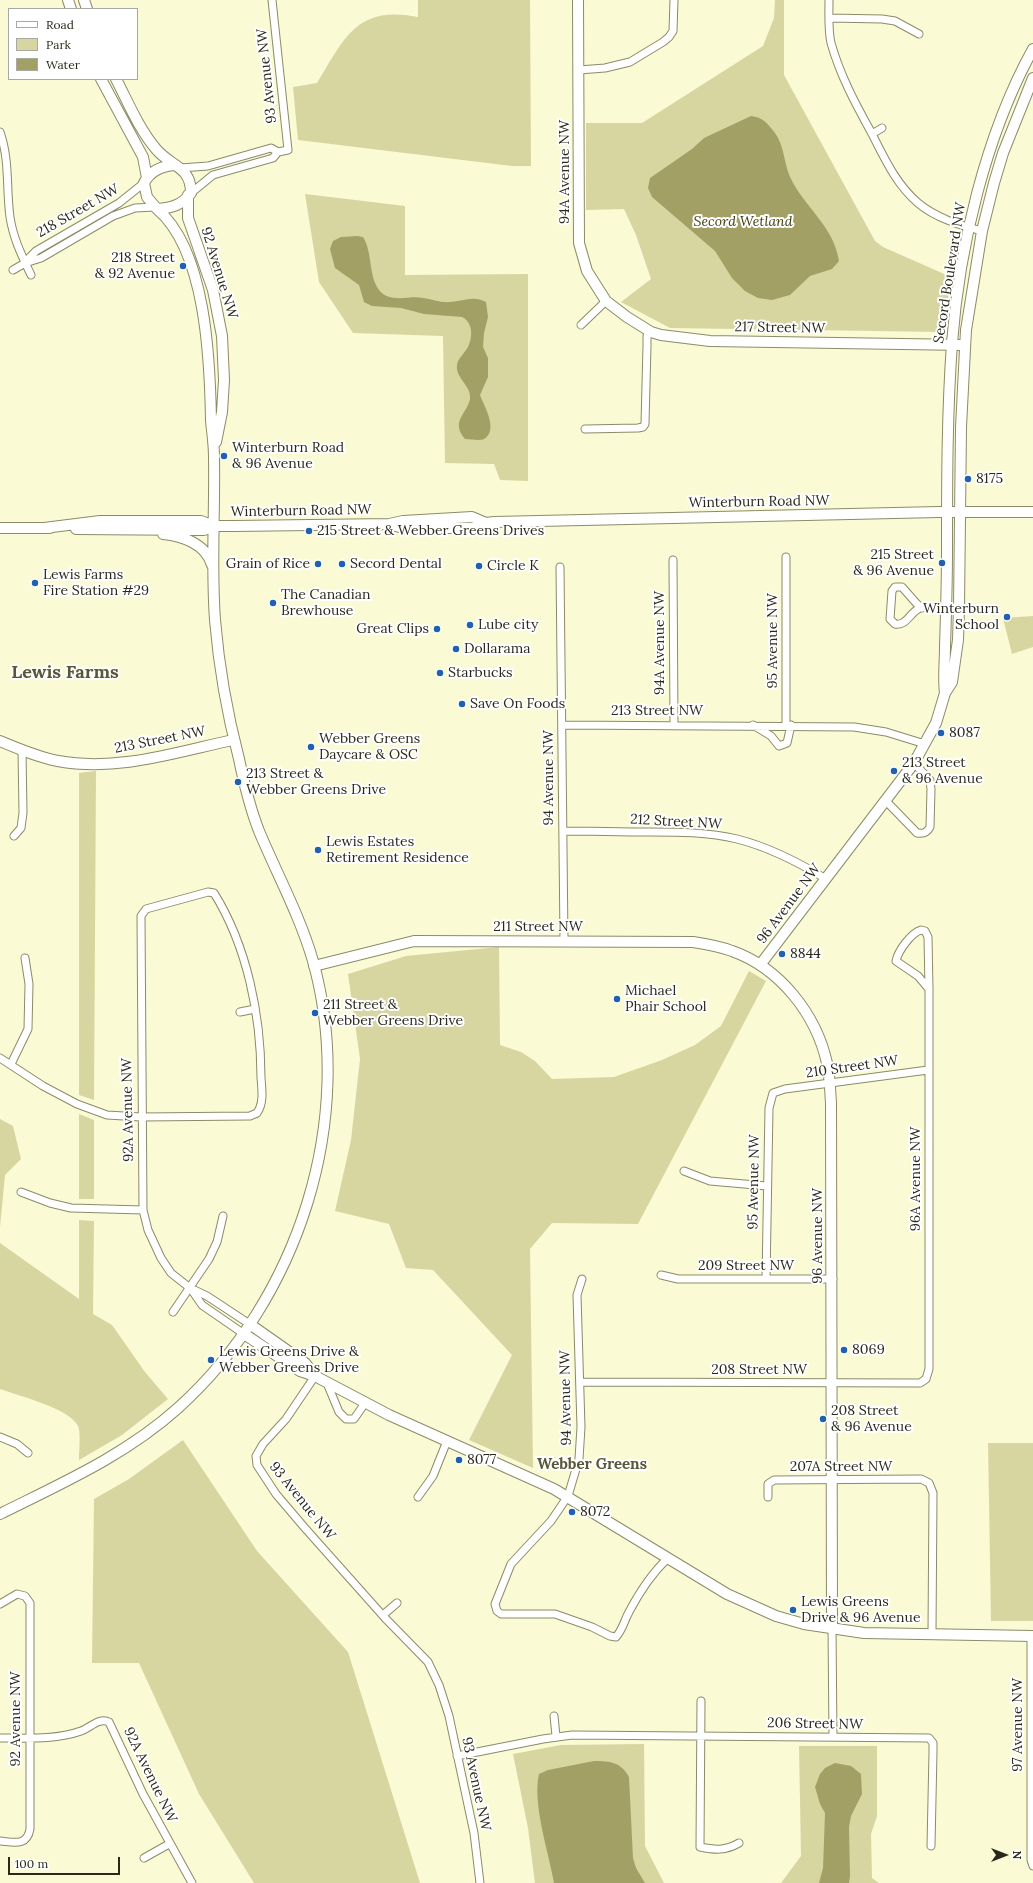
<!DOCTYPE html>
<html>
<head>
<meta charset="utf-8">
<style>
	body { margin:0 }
	#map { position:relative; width:1033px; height:1883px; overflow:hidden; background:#fafad4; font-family:Lora,serif }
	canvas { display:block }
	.legend { position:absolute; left:8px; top:8px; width:130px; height:72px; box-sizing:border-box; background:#fff; border:1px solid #a9a9a4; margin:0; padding:5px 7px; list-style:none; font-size:12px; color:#29291b }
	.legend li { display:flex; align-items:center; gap:8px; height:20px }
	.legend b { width:20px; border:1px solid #a9a9a4 }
	.north { position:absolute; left:985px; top:1835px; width:40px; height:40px; -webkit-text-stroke:3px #fff; paint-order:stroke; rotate:90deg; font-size:11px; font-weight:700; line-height:16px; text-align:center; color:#29291b }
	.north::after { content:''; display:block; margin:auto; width:14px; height:18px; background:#29291b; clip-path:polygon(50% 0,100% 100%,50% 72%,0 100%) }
	.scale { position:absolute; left:8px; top:1857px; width:112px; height:18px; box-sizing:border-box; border:2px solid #29291b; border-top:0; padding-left:5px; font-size:12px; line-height:14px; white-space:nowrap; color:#29291b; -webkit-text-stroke:3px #fff; paint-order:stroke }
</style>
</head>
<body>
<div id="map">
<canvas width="1033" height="1883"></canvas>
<ul class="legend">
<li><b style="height:5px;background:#fff"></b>Road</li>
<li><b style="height:11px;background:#d7d6a1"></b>Park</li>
<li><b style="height:11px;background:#a3a066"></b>Water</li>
</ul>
<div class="north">N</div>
<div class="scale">100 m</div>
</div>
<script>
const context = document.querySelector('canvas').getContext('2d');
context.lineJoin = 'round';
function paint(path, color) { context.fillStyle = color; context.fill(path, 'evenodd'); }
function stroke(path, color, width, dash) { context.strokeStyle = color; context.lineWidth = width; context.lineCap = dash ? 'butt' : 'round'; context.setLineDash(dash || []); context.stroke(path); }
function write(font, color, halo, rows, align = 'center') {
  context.font = font + ' Lora,serif'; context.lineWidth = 4; context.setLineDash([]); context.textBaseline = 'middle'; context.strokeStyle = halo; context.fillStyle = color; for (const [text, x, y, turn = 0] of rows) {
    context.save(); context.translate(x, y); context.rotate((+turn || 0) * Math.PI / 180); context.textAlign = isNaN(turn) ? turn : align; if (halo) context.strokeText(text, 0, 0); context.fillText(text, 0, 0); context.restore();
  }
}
const green = new Path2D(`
	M418 0H530L531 166H512L298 140 293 87 317 83C345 37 357 5 418 17Z
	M775 0H784V75L875 241 883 247 951 277 944 330 941 332 670 328 621 302 651 279 636 235 624 209 586 210V123H642L763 46 774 18Z
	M305 194 405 206V275L528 274V481L500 480 494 464 445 463 443 336 353 333 319 282Z
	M1033 616V647L1012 654 1003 618Z
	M96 771 94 1100 79 1095V773Z
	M499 947 500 1045 521 1052 535 1061 552 1079 614 1077 662 1060 695 1045 721 1026 749 971 766 981 638 1224 552 1223 530 1249 533 1468 469 1440 512 1355 433 1270 406 1268 389 1224 335 1211 351 1140 360 1059 348 974 406 956Z
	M79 1114 94 1120V1199H79Z
	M0 1119 13 1126 21 1159 5 1175 0 1227Z
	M79 1220 94 1221 93 1314 112 1325 145 1372 168 1399 122 1435 79 1460C79 1452 81 1432 78 1426 69 1408 19 1396 0 1389V1243L79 1299Z
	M183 1440 257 1551 348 1652 420 1883H254L199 1794 139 1663H92L94 1499 129 1479Z
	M988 1443H1033V1621H991Z
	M644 1744 645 1846 664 1883H535L528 1828 513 1754 561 1745Z
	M799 1746H877V1816L871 1834 872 1878 879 1883H781L801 1856Z`);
const water = new Path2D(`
	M751 116C763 117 768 124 775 133 784 145 784 163 790 177 804 207 834 226 839 261L832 269 810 276 790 295 772 300 758 298 745 291 732 278 715 251 652 197 648 188 650 178 692 149 704 138Z
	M357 236 363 237C373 253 368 275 379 290 390 304 409 295 423 298 432 299 441 303 450 302 463 301 474 295 486 302L488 317 484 333 483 347 488 358V377L480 395C484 406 499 430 484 439 479 441 471 439 465 439 450 421 467 414 470 399 472 386 455 378 457 365 458 358 465 353 468 347 473 337 473 322 462 317L424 314 401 308 372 306 364 302 359 285 335 268 330 249 333 241 341 237Z
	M594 1761C610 1761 621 1762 629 1777L633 1858 636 1868 645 1883H554C549 1853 532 1804 539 1774L548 1770Z
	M835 1763 851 1766 861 1774 862 1794 851 1816 849 1827 850 1876 849 1883H819L823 1868 825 1813 820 1804 815 1787 820 1774 825 1768Z`);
const street = new Path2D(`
	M829 0C829 14 828 30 831 43 840 75 855 103 871 132 884 157 895 183 918 203 936 218 959 225 982 231
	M829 18 882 19 895 21 919 34
	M579 70 605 68 630 62 663 42 669 37 673 31 674 0
	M0 132C10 161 6 188 10 217 13 238 22 256 31 275
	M872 134 882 128
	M180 168 208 166 271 148 278 152 288 150 272 0
	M191 193 213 175 273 158 278 152
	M26 261 36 251 119 203 144 183
	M13 270 25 263 41 258 113 216 135 208 155 207
	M581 325 606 301
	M585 429 638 428 643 427 645 424 647 345V336L651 332
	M673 560 674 725
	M560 567 564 940
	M922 608 917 604 902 587H895L892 591 890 619 895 624C907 626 910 612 920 608 929 605 949 608 959 608
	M562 725 854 727 886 732 925 744
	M753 725 771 736 779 746 787 743 791 725
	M786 725V557
	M885 800 917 833C923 834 927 833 930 827L931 789 930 780 914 763
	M563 831C591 831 620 832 649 832 678 832 708 832 737 839 769 847 798 862 826 879
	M14 836 21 828 23 813 22 750
	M240 1012 255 1009
	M0 1058 43 1086 77 1104 107 1115 141 1117 250 1116 257 1113C264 1103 262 1090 261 1078 261 1015 247 946 214 893L208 892 146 909 141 916 143 1210 148 1230 161 1258 171 1273 190 1288 207 1296 251 1325
	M11 1064 28 1029 29 984 25 958
	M684 1171 710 1181 767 1186
	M21 1192 50 1203 71 1208 143 1210
	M661 1275 678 1279H833
	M582 1279 577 1295 581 1427 579 1459 568 1496 551 1521 511 1564 495 1604 497 1611 501 1614H555L592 1627 610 1636 616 1637C623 1629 624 1621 629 1612 640 1591 651 1574 668 1558
	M766 1279 769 1108 773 1093 785 1089 928 1070
	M191 1289 202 1305 244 1334
	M173 1312 209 1259 217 1242 223 1216
	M315 1376 286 1419 263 1444 256 1456 257 1465 276 1494 304 1527 385 1618 428 1662 439 1685 449 1716 474 1833 480 1883
	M580 1382 920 1383 926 1379 929 1369V989L928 937 925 931 921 930C911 933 898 951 896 961L918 976 929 989
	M327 1383 339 1412 346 1419H354L365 1403
	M0 1437 17 1444 28 1453
	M418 1497 433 1476 447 1441
	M768 1497V1484L774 1480 921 1479 929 1483 933 1493 932 1633
	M0 1604 17 1594 25 1596 30 1603V1829C27 1847 13 1842 0 1841
	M383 1615 397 1603
	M832 1628 833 1737
	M1031 1636V1860L1033 1866
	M701 1701 700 1847C715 1850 725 1851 739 1843
	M554 1716 556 1736
	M0 1738C26 1738 56 1740 81 1731 90 1728 99 1717 109 1722L143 1794 192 1883
	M457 1756 543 1739 572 1735 929 1738 933 1743V1752L931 1846
	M144 1858 169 1844`);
const secondary = new Path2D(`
	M68 0 71 9
	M84 0 87 9
	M578 0 579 243 587 271 606 301 627 317 651 332 661 335 710 341 965 345
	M101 79 143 157 147 178
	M116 79C128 102 139 129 156 149 171 167 191 166 191 193 182 205 172 208 157 209L147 197 144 183C150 171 162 166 175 165
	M188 195V218L213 290 222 336 224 380 222 412 216 442
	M389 524 403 528H474L486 523 494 522 939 512H1033
	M0 528H50
	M44 528 100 521H201L214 526H234L389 524 403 521 472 517 486 523
	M76 529 204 530 214 526
	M163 534C183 536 206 544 212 565
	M945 693C943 678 945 663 945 647 946 615 947 583 947 551 947 482 947 413 952 343 959 247 986 134 1033 49
	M0 741C19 749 38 757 58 761 118 772 176 752 233 740
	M760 965 914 763 936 723 945 693 952 682 958 640 959 608 961 427 966 330 982 231 994 183 1003 153 1033 78
	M314 966 414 941 693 942C706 944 719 946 732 951 780 968 816 1014 827 1063 830 1076 830 1090 831 1103L832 1628
	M251 1325 305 1363 315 1376
	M244 1334 300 1371 315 1376 389 1415 554 1489 727 1594 776 1616 804 1624 864 1633 1033 1636
	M0 1514C62 1483 126 1455 178 1408 299 1299 357 1119 313 961 300 916 277 874 259 831 250 808 244 783 239 759 227 713 219 668 215 620 211 566 215 511 214 457 214 444 212 432 211 420 210 360 206 250 157 209`);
const markers = [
	[183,266,4,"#1f60b1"],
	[224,456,4,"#1f60b1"],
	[968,479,4,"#1f60b1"],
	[309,531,4,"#1f60b1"],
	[942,563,4,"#1f60b1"],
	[318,564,4,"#1f60b1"],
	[342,564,4,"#1f60b1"],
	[479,566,4,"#1f60b1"],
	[35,583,4,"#1f60b1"],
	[273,603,4,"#1f60b1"],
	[1007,617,4,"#1f60b1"],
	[470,625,4,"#1f60b1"],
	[437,629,4,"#1f60b1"],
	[456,649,4,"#1f60b1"],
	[440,673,4,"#1f60b1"],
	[462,704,4,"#1f60b1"],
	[941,733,4,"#1f60b1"],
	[311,747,4,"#1f60b1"],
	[894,771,4,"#1f60b1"],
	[238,782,4,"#1f60b1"],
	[318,850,4,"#1f60b1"],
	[782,954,4,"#1f60b1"],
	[617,999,4,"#1f60b1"],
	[315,1013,4,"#1f60b1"],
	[844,1350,4,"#1f60b1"],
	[211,1360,4,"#1f60b1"],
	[823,1419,4,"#1f60b1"],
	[459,1460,4,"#1f60b1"],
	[572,1512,4,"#1f60b1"],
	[793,1610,4,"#1f60b1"]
];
const streetNames = [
	["93 Avenue NW",267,76,-96],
	["94A Avenue NW",565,172,-90],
	["218 Street NW",78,211,-30],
	["92 Avenue NW",219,273,73],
	["Secord Boulevard NW",950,273,-81],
	["217 Street NW",780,328,1],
	["Winterburn Road NW",759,502,-1],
	["Winterburn Road NW",301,511,-1],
	["95 Avenue NW",773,641,-90],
	["94A Avenue NW",660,643,-90],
	["213 Street NW",657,711],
	["213 Street NW",160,740,-11],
	["94 Avenue NW",549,778,-90],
	["212 Street NW",676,822,3],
	["96 Avenue NW",789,904,-53],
	["211 Street NW",538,927],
	["210 Street NW",852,1067,-8],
	["92A Avenue NW",128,1110,-91],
	["96A Avenue NW",916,1179,-90],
	["95 Avenue NW",754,1182,-89],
	["96 Avenue NW",818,1236,-90],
	["209 Street NW",746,1266],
	["208 Street NW",759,1370],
	["94 Avenue NW",566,1398,-91],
	["207A Street NW",841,1467],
	["93 Avenue NW",302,1501,51],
	["92 Avenue NW",16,1719,-90],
	["206 Street NW",815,1724,1],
	["97 Avenue NW",1018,1725,-90],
	["92A Avenue NW",150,1775,64],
	["93 Avenue NW",476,1784,78]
];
const parkNames = [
	["Secord Wetland",743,222]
];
const poiNames = [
	["218 Street",175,258,"right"],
	["& 92 Avenue",175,274,"right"],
	["Winterburn Road",232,448],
	["& 96 Avenue",232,464],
	["8175",976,479],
	["215 Street & Webber Greens Drives",317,531],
	["215 Street",934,555,"right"],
	["& 96 Avenue",934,571,"right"],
	["Grain of Rice",310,564,"right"],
	["Secord Dental",350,564],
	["Circle K",487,566],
	["Lewis Farms",43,575],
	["Fire Station #29",43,591],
	["The Canadian",281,595],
	["Brewhouse",281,611],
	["Winterburn",999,609,"right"],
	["School",999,625,"right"],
	["Lube city",478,625],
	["Great Clips",429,629,"right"],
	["Dollarama",464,649],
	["Starbucks",448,673],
	["Save On Foods",470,704],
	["8087",949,733],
	["Webber Greens",319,739],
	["Daycare & OSC",319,755],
	["213 Street",902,763],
	["& 96 Avenue",902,779],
	["213 Street &",246,774],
	["Webber Greens Drive",246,790],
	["Lewis Estates",326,842],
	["Retirement Residence",326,858],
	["8844",790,954],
	["Michael",625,991],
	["Phair School",625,1007],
	["211 Street &",323,1005],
	["Webber Greens Drive",323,1021],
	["8069",852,1350],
	["Lewis Greens Drive &",219,1352],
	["Webber Greens Drive",219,1368],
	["208 Street",831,1411],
	["& 96 Avenue",831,1427],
	["8077",467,1460],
	["8072",580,1512],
	["Lewis Greens",801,1602],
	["Drive & 96 Avenue",801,1618]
];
const neighbourhoodNames = [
	["Webber Greens",592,1465]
];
const districtNames = [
	["Lewis Farms",65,673]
];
paint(green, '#d7d6a1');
paint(water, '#a3a066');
stroke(street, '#8c8b69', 9);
stroke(secondary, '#8c8b69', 12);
stroke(street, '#fff', 7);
stroke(secondary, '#fff', 10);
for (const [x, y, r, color] of markers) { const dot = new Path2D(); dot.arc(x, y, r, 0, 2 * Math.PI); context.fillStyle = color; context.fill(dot); stroke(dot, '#fff', 1.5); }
write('14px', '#29291b', '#fff', streetNames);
write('italic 14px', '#434012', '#fff', parkNames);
write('14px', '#29291b', '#fff', poiNames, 'left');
write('bold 15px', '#585737', '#fff', neighbourhoodNames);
write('bold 18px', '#585737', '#fff', districtNames);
</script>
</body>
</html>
